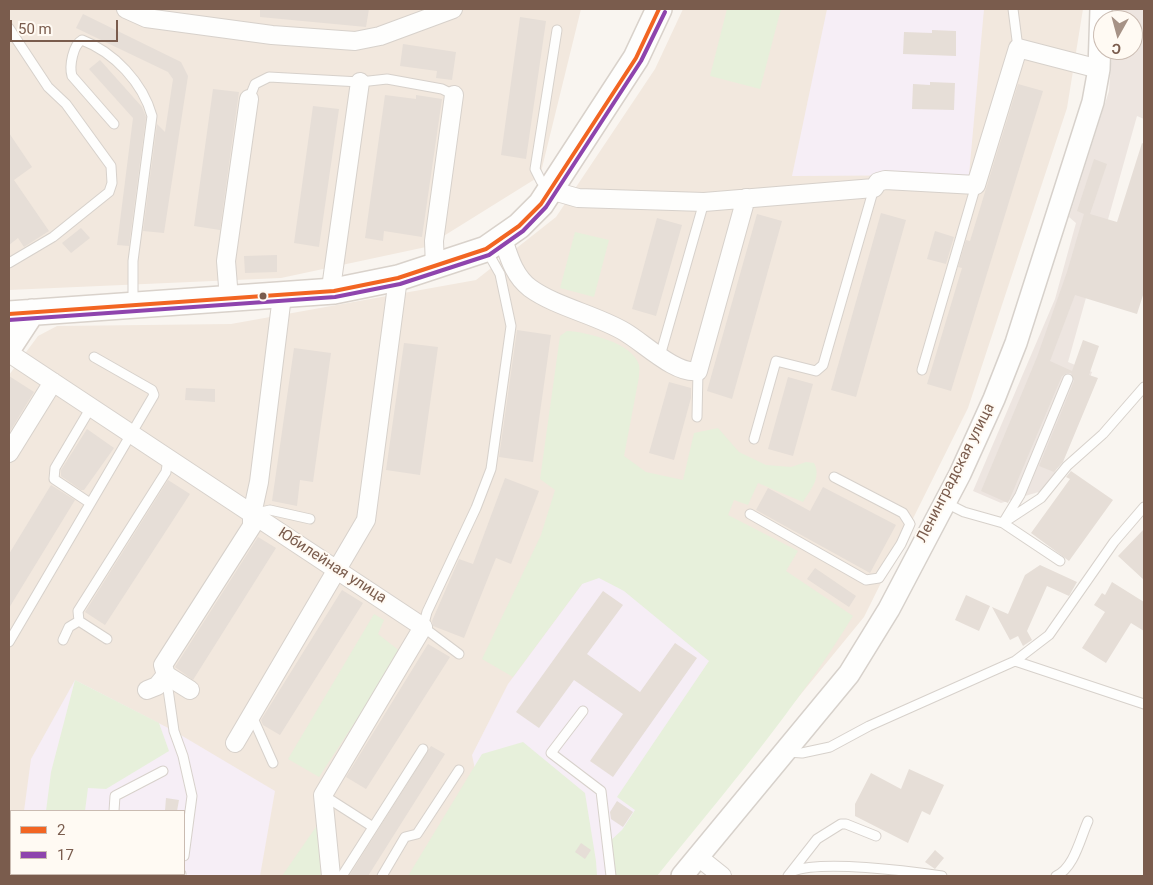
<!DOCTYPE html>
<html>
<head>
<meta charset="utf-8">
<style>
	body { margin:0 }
	#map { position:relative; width:1153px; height:885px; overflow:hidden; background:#f9f5f0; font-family:Roboto,sans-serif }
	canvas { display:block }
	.frame { position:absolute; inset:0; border:10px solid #7a5c4d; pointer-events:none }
	.legend { position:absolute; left:10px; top:810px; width:175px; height:65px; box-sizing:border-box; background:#fffaf3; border:1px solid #cabbb1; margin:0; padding:6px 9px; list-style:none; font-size:15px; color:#7a5c4d }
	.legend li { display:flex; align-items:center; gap:10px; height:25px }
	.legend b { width:25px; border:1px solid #cabbb1 }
	.north { position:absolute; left:1093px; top:10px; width:50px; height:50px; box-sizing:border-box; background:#fffaf3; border:1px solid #cabbb1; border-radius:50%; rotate:187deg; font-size:14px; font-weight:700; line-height:20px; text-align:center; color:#7a5c4d }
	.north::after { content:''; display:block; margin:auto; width:18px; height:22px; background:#a69286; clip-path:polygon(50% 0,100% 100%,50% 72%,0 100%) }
	.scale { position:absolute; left:10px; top:20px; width:108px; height:22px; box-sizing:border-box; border:2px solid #7a5c4d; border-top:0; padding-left:6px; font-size:15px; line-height:18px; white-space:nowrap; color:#7a5c4d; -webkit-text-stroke:4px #fffaf3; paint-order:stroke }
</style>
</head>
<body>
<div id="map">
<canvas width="1153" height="885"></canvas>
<div class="frame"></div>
<ul class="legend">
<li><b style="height:6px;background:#f26522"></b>2</li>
<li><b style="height:6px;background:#8e44ad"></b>17</li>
</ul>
<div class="north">С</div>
<div class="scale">50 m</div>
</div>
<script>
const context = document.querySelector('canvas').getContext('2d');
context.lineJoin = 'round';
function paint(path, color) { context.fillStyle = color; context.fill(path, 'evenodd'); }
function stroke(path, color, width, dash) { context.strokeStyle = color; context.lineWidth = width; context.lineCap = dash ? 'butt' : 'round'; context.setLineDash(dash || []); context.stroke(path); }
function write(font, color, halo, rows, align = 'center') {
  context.font = font + ' Roboto,sans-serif'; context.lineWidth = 4; context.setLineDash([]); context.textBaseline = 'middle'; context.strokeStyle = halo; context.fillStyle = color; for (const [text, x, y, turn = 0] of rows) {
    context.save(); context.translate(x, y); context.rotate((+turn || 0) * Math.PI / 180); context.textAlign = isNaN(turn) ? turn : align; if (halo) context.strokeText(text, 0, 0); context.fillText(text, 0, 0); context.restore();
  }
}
const residential = new Path2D(`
	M9 9H581L540 176 426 247 281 278 9 290Z
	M683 9H1083L1067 108 968 408 864 617 652 876H9V375L38 336 57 326 231 324 476 280 556 217 655 69ZM11 811H184V874H11Z`);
const industrial = new Path2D(`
	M1116 9H1144V119L1137 116 1068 362 1092 372 1049 489 1001 503 973 491 1055 299 1076 223 1069 217 1109 91 1112 50H1133V20H1115Z`);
const education = new Path2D(`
	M827 9H984L969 175 792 176Z
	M619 553 742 643 617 876H421L476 774 472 755 508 684 582 584Z
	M75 680 174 731 275 791 260 876H16V874H184V811H24L31 759Z`);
const green = new Path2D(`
	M727 9H781L760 89 710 76Z
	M575 232 609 240 594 297 560 288Z
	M567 331C587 332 633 343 639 365 640 368 639 374 639 377L624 456 646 472 683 480 694 433 718 428 739 452 766 465 791 467 806 462 814 463C822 478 810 490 803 502L758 483 748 505 734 500 728 515 798 551 786 571 853 616C796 709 725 792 657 876H614L609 842 622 830 635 810 617 797 709 661 624 591 599 578 582 584 513 677 482 659 541 535 555 490 540 479 560 336Z
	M374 614 384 620 378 634 401 652 319 777 288 759Z
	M75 680 159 723 169 751 106 789 88 788 85 811H46L51 772Z
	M523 742 585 793 596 861 597 876H408L482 754Z
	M318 824 321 876H282Z`);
const building = new Path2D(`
	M260 9H369L366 27 260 17Z
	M83 14 181 62 188 76 164 233 143 231 157 124 165 132 173 79 168 72 76 28Z
	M520 17 546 21 526 159 501 155Z
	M932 30 956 31V56L903 54 904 32 932 33Z
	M403 44 456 52 452 80 436 78 437 71 400 66Z
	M100 60 142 107 146 117 129 246 117 245 133 118 89 69Z
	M930 82 955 83 954 110 912 109 913 84 930 85Z
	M1018 84 1043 91 951 391 927 384 962 268 958 267 966 240 970 241Z
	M213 89 239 92 220 230 194 226Z
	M385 95 416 99V95L442 99 422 237 384 231 383 241 365 238Z
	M313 106 339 109 319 247 294 243Z
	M9 133 32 167 14 180 49 231 24 247 18 238 9 245Z
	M1142 143 1144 144V292L1137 314 1075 295 1050 361 1072 371 1083 340 1099 346 1089 375 1098 378 1063 462 1054 472 1039 466 1074 381 1071 373H1067L1062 376 1008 503 981 491 1037 357 1067 272 1084 214 1077 211 1094 159 1107 164 1090 214 1117 222Z
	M881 213 906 220 856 397 831 390Z
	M757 214 782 221 732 399 707 391Z
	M657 218 682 225 656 316 632 309Z
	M81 228 90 238 71 253 62 243Z
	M935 231 954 237 946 264 927 259Z
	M277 255V272L245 273 244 256Z
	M517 330 551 335 533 462 499 457Z
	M404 343 438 347 420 475 386 470Z
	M294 348 331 353 313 482 300 480 297 506 272 501Z
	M9 376 34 392 9 433Z
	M788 377 813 384 793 456 768 449Z
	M669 382 691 388V398L674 460 649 453Z
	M186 388 215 389V402L185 400Z
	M87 429 114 448 84 490H81L61 476V470Z
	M1071 471 1113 500 1069 561 1031 533 1070 479 1066 477Z
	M505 478 539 491 511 564 496 558 464 638 433 626 432 621 459 559 473 564Z
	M168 480 190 494 105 625 85 612Z
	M51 485 75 500 9 608V554Z
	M823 487 896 525 870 573 756 510 768 488 810 511Z
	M1144 529V580L1118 556Z
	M258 537 276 548 193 680 175 667Z
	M1040 565 1077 582 1069 596 1047 586 1027 631 1032 640 1023 646 1018 636 1010 640 992 607 1008 614 1025 575Z
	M815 568 856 596 849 607 807 579Z
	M1112 582 1144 602V631L1131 623 1106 663 1082 648 1105 612 1094 605 1102 593 1105 595Z
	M342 590 363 603 280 735 263 725 261 720Z
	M603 591 623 605 587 654 640 692 675 643 697 658 613 777 590 761 623 714 574 680 539 728 516 712Z
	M966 595 990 606 979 631 955 620Z
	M428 644 450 657 366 789 346 777Z
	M431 746 445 754 368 876H349Z
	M909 769 944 785 930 815 922 811 908 843 855 816V804L871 773 901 789Z
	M166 798 179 800 177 811H165Z
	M617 801 633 812 623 827 611 819 610 812Z
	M581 843 591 850 585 859 575 852Z
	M935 850 944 858 935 869 925 862Z`);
const service = new Path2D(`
	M1013 9 1018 48
	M9 28 48 87 66 104 111 166 112 183 109 192 53 237 9 263
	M249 99 255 84 269 77 360 82 387 79 442 89 454 95
	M114 124 72 76C69 66 73 45 82 40 114 52 143 83 152 116L133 261V303
	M549 188 541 181 535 169 557 30
	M660 356 704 202
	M922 370 976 185
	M697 417 698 371
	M754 439 776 361 816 371 823 365 874 188
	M944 502 964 512 1003 523 1020 495 1068 379
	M90 503 54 479 55 468 90 409
	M252 514 270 510 310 519
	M750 514 866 580 879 578 901 544 910 524 903 513 834 477
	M1060 561 1003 523 1041 498 1067 466 1103 434 1144 387
	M107 639 79 621 78 611 166 472 168 459
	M63 640 69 627 79 621
	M9 642 154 395 152 390 94 357
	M459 654 423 627 427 612 476 508 491 469 511 326 500 274 487 251
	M1015 661 1144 704
	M166 675 174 731 183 756 192 796 184 856
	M583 711 551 753 601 791 611 876
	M252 716 273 763
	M787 752 802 753 830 747 869 726 1015 661 1049 635 1114 542 1144 507
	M323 795 373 827
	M114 811 115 796 163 771
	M793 871C823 860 908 871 942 876
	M106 876V874
	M181 876V874
	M342 876 423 749
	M382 876 405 837 417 834 459 770
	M788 876 817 839 841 824H846L876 836
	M1056 876C1074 868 1080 839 1088 821`);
const minor = new Path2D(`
	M126 9 146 18 272 35 355 41 380 36 453 9
	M550 190 578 198 704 202 874 188 878 182 885 180 976 185 1018 48 1099 69
	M503 239C509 257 514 276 530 288 556 307 597 315 625 332 644 343 676 375 698 371L746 198
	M435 267 434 241 454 95
	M334 291 332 281 360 82
	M229 299 226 261 249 99
	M9 353 423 627 323 795 331 876
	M9 453 53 382
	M147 690 157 686 166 675
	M190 690 166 675 163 665 252 526V514L259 482 282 296
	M235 743 366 520 398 278
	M697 856 722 876`);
const tertiary = new Path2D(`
	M682 876 849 674 889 609 960 474 994 399 1016 343 1093 102 1099 69 1101 9`);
const secondary = new Path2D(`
	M9 314 334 291 398 278 486 249 519 226 541 204 636 58 659 9
	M9 347 32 312`);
const bus1 = new Path2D(`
	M9 314 334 291 398 278 486 249 519 226 541 204 636 58 659 9`);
const bus2 = new Path2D(`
	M9 320 335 297 400 284 489 255 523 231 546 207 641 61 665 12`);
const markers = [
	[263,296,4.5,"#7a5c4d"]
];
const streetNames = [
	["Ленинградская улица",956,473,-63],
	["Юбилейная улица",332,566,33]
];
paint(residential, '#f2e8de');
paint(industrial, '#ede5e0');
paint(education, '#f6eef6');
paint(green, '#e7f0db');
paint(building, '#e6ded7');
stroke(service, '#d7d1cb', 11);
stroke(minor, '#d7d1cb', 20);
stroke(tertiary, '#d7d1cb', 24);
stroke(secondary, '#d9d2cb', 28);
stroke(service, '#fefefd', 9);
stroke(minor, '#fefefd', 18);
stroke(tertiary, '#fefefd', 21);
stroke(secondary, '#fefefd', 25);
stroke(bus1, '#f26522', 4);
stroke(bus2, '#8e44ad', 4);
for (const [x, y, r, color] of markers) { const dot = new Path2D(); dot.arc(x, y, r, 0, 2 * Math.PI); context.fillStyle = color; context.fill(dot); stroke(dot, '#fffaf3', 2); }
write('15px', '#7a5c4d', '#fffaf3', streetNames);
</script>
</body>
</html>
